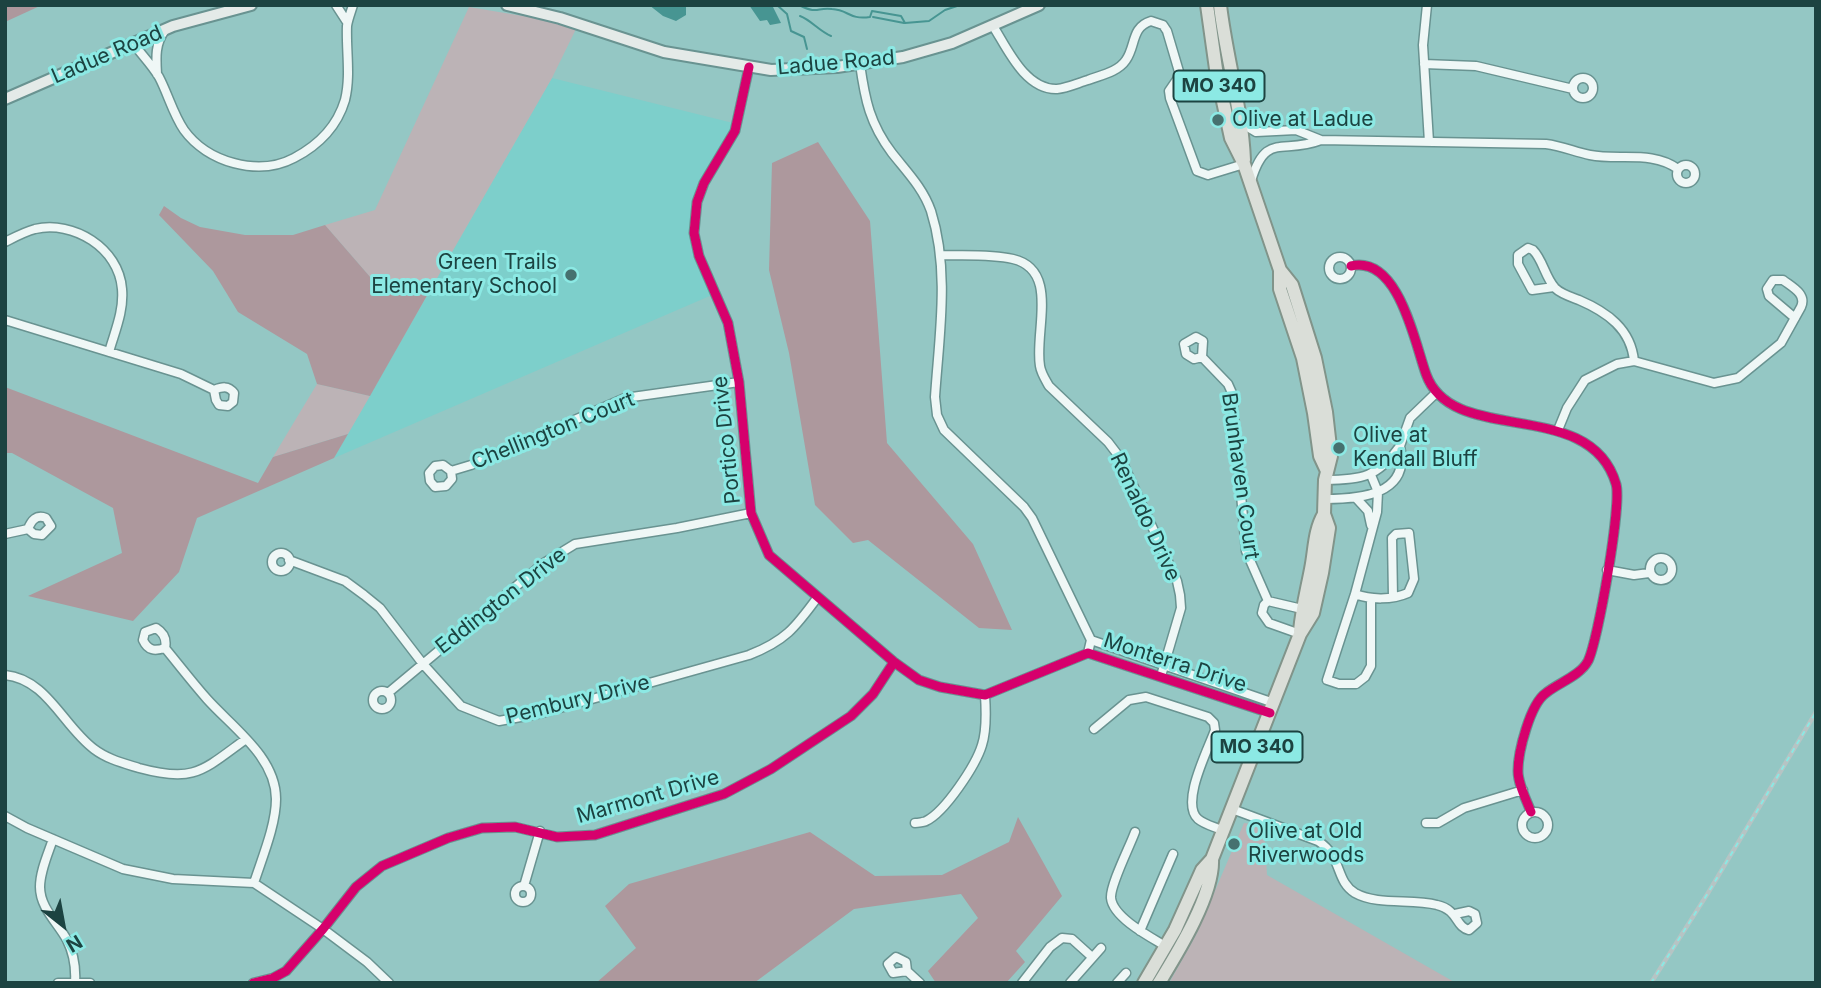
<!DOCTYPE html>
<html>
<head>
<meta charset="utf-8">
<style>
	body { margin:0 }
	#map { position:relative; width:1821px; height:988px; overflow:hidden; background:#94c7c4; font-family:Inter,sans-serif }
	canvas { display:block }
	.frame { position:absolute; inset:0; border:7px solid #1c4341; pointer-events:none }
	.north { position:absolute; left:28px; top:890px; width:70px; height:70px; -webkit-text-stroke:5px #8ce9e4; paint-order:stroke; rotate:149deg; font-size:19px; font-weight:700; line-height:28px; text-align:center; color:#1c4341 }
	.north::after { content:''; display:block; margin:auto; width:24px; height:32px; background:#1c4341; clip-path:polygon(50% 0,100% 100%,50% 72%,0 100%) }
</style>
</head>
<body>
<div id="map">
<canvas width="1821" height="988"></canvas>
<div class="frame"></div>
<div class="north">N</div>
</div>
<script>
const context = document.querySelector('canvas').getContext('2d');
context.lineJoin = 'round';
function paint(path, color) { context.fillStyle = color; context.fill(path, 'evenodd'); }
function stroke(path, color, width, dash) { context.strokeStyle = color; context.lineWidth = width; context.lineCap = dash ? 'butt' : 'round'; context.setLineDash(dash || []); context.stroke(path); }
function write(font, color, halo, rows, align = 'center') {
  context.font = font + ' Inter,sans-serif'; context.lineWidth = 6; context.setLineDash([]); context.textBaseline = 'middle'; context.strokeStyle = halo; context.fillStyle = color; for (const [text, x, y, turn = 0] of rows) {
    context.save(); context.translate(x, y); context.rotate((+turn || 0) * Math.PI / 180); context.textAlign = isNaN(turn) ? turn : align; if (halo) context.strokeText(text, 0, 0); context.fillText(text, 0, 0); context.restore();
  }
}
const built = new Path2D(`
	M552 78 733 123 730 134 696 194 690 216 691 241 712 295 334 458Z`);
const green = new Path2D(`
	M469 7 541 19 576 29 552 78 429 292 384 293 325 225 375 210Z
	M317 384 370 396 348 434 273 457Z
	M1244 823 1264 826 1267 875 1456 983H1169L1196 935Z`);
const forest = new Path2D(`
	M5 5H42L5 22Z
	M818 142 870 221 887 443 973 544 1012 630 979 628 868 540 853 543 815 505 789 353 769 270 772 163Z
	M164 206 181 218 200 227 245 235H293L325 225 384 293 429 292 370 396 317 384 307 354 238 312 213 271 159 215Z
	M5 387 258 483 273 457 348 434 334 458 197 518 179 572 133 621 28 596 122 553 113 508 12 453H5Z
	M1018 817 1062 896 1016 951 1025 962 1006 983H936L928 971 978 918 961 894 854 909 754 983H596L636 948 605 906 629 884 810 832 875 876 942 875 1009 842Z`);
const water = new Path2D(`
	M649 5H686V15L676 21 663 16Z
	M749 5H772L781 23 770 25 767 20 760 21Z`);
const stream = new Path2D(`
	M777 5 787 14 791 31 804 37 807 49
	M799 5C819 15 816 7 832 9 849 10 849 20 870 17L872 11 901 16 905 23 929 21 945 10 960 5
	M800 16C811 20 819 31 831 36
	M873 17 904 23`);
const minor = new Path2D(`
	M336 5 347 22
	M1427 5 1423 45 1429 142
	M993 26C1007 48 1025 90 1057 89 1067 88 1078 83 1088 80 1101 75 1118 72 1126 60 1136 46 1131 27 1151 21L1163 25 1167 31 1180 75 1169 91 1170 98 1197 171 1208 175 1244 164
	M133 43C141 54 152 65 159 77 168 94 173 114 184 130 207 162 258 177 294 158 317 146 337 127 345 100 351 76 346 51 347 26 348 19 351 12 353 5
	M860 64C865 100 870 124 892 153 907 172 923 188 931 211 950 271 939 336 935 397L937 415 944 430 1024 507 1032 518 1091 640 1088 653
	M1424 64 1476 66 1573 89
	M749 67 735 131 704 183 697 202 694 233 699 256 728 323 739 382 751 513 769 555 894 662 919 680 940 687 985 695 1088 653 1270 713
	M157 74C156 57 155 44 165 30
	M1573 88a10 10 0 1 1 20 0a10 10 0 1 1-20 0Z
	M1241 123 1256 132 1296 130 1321 140
	M1677 174a9 9 0 1 1 18 0a9 9 0 1 1-18 0Z
	M1251 181C1266 131 1282 155 1321 140L1546 144C1562 146 1575 152 1590 155 1619 161 1652 150 1678 169
	M5 242C15 237 24 232 35 229 73 220 119 248 122 289 124 311 115 331 109 352
	M941 255C964 256 990 254 1013 259 1060 270 1034 332 1040 366 1041 373 1045 379 1049 386L1108 442 1121 459 1177 581 1180 595 1181 608 1161 676
	M1329 268a11 11 0 1 1 22 0a11 11 0 1 1-22 0Z
	M1351 266C1399 255 1415 344 1426 374 1452 448 1590 395 1616 484 1622 504 1598 641 1588 661 1580 676 1558 683 1546 693 1530 704 1518 752 1518 771 1518 784 1526 799 1531 812
	M1554 287 1532 290 1518 264V255L1528 248 1533 250C1543 260 1545 277 1555 288 1561 294 1571 297 1579 300 1607 312 1631 329 1634 361
	M5 320 181 374 214 390C222 387 228 385 234 393L233 402 228 406 219 405 216 400 214 390
	M1202 357 1194 359 1186 354 1184 344 1196 337 1203 341 1202 357 1228 384 1232 393 1246 551 1268 601
	M1558 430 1567 408 1585 380 1617 364 1634 361 1714 383 1738 378 1781 343 1801 307C1807 294 1792 287 1783 280H1773L1767 289 1769 296 1795 318
	M1400 446 1410 418 1436 393
	M451 471 443 465 435 466 429 473 430 481 435 487 446 486 452 479 451 471 471 465 625 398 739 382
	M1356 498 1368 511 1371 525
	M1325 499C1360 499 1411 495 1400 446 1378 477 1362 480 1325 480
	M5 534 28 529C31 521 36 514 46 518L51 526 42 535 34 534 28 529
	M272 562a9 9 0 1 1 18 0a9 9 0 1 1-18 0Z
	M1650 569a11 11 0 1 1 22 0a11 11 0 1 1-22 0Z
	M289 560 345 581 364 595 380 608 423 664 461 706 499 721 542 713 749 655C785 641 795 628 817 598
	M1607 570 1634 575 1649 573
	M1355 594C1371 600 1392 600 1408 593L1414 579 1409 533 1396 534 1392 538 1393 597
	M1371 599V666L1365 677 1356 684H1339L1327 680 1355 594 1377 512 1378 492 1371 475
	M1300 634 1269 623 1262 613 1264 605 1268 601 1302 609
	M1091 640 1274 703
	M165 648C167 639 164 633 156 628L145 632 143 640C148 651 155 651 165 648 179 665 192 682 207 699 232 727 276 757 276 799 276 825 262 858 254 883
	M5 675C47 679 63 726 94 749 107 759 123 763 139 768 194 783 202 771 246 739
	M373 700a9 9 0 1 1 18 0a9 9 0 1 1-18 0Z
	M388 693 544 563 575 544 677 528 751 513
	M1094 729 1129 700 1146 697 1208 717 1214 723 1215 730C1208 750 1180 803 1198 819 1205 825 1216 827 1224 831
	M1232 809 1318 841C1343 857 1335 881 1355 893 1378 906 1412 898 1437 905 1459 910 1455 927 1469 930L1477 923 1475 914 1469 911 1455 914
	M1522 825a13 13 0 1 1 26 0a13 13 0 1 1-26 0Z
	M5 816 27 828 123 869 173 879 254 883 323 929 367 962 389 983
	M915 823C917 823 925 822 926 821 945 812 976 765 982 745 987 730 986 710 985 695
	M1426 823H1438L1464 808 1523 790
	M1135 832C1130 846 1110 885 1111 898 1113 918 1152 938 1167 947
	M53 839C48 854 40 871 40 887 40 908 58 923 67 940 74 954 76 968 75 983
	M515 894a8 8 0 1 1 16 0a8 8 0 1 1-16 0Z
	M524 886 540 831
	M1140 931 1173 854
	M907 971 893 973 888 964 896 957 906 962 907 971 920 983
	M58 983H90
	M253 983 273 978 286 971 323 929 356 887 382 866 448 838 482 828 515 827 557 837 595 835 724 794 771 769 851 716 873 694 894 662
	M1022 983 1050 947 1062 938 1072 939 1092 957
	M1070 983 1101 948
	M1117 983 1126 973`);
const secondary = new Path2D(`
	M507 5 560 18 664 52 771 70 837 67 903 57 952 43 1039 5
	M5 99 173 26 251 5`);
const primary = new Path2D(`
	M1207 5 1216 69 1231 138 1244 164 1280 270V289L1303 358 1314 413 1320 456 1327 471
	M1220 5C1226 57 1242 109 1244 160
	M1300 631C1302 609 1307 590 1311 569 1315 550 1314 531 1324 514
	M1144 983 1175 930 1202 870 1212 859 1300 634 1313 613 1322 573 1329 528 1324 514 1325 480 1331 456 1326 412 1315 358 1292 285 1280 270
	M1159 983C1178 952 1214 894 1212 859`);
const rail = new Path2D(`
	M1651 983 1708 893 1816 712`);
const cycleway = new Path2D(`
	M749 67 735 131 704 183 697 202 694 233 699 256 728 323 739 382 751 513 769 555 894 662 919 680 940 687 985 695 1088 653 1270 713
	M1351 266C1399 255 1415 344 1426 374 1452 448 1590 395 1616 484 1622 504 1598 641 1588 661 1580 676 1558 683 1546 693 1530 704 1518 752 1518 771 1518 784 1526 799 1531 812
	M253 983 273 978 286 971 323 929 356 887 382 866 448 838 482 828 515 827 557 837 595 835 724 794 771 769 851 716 873 694 894 662`);
const markers = [
	[1218,120,7,"#46716f"],
	[571,275,7,"#46716f"],
	[1339,448,7,"#46716f"],
	[1234,844,7,"#46716f"]
];
const shields = [
	[1219,86,91],
	[1257,747,91]
];
const shieldNames = [
	["MO 340",1219,86],
	["MO 340",1257,747]
];
const streetNames = [
	["Ladue Road",107,55,-23],
	["Ladue Road",836,63,-5],
	["Chellington Court",553,431,-22],
	["Portico Drive",727,440,-96],
	["Brunhaven Court",1240,476,82],
	["Renaldo Drive",1145,517,65],
	["Eddington Drive",501,601,-38],
	["Monterra Drive",1175,663,18],
	["Pembury Drive",578,700,-14],
	["Marmont Drive",648,797,-16]
];
const poiNames = [
	["Olive at Ladue",1232,120],
	["Green Trails",557,263,"right"],
	["Elementary School",557,287,"right"],
	["Olive at",1353,436],
	["Kendall Bluff",1353,460],
	["Olive at Old",1248,832],
	["Riverwoods",1248,856]
];
paint(built, '#7dcfcb');
paint(green, '#bcb3b6');
paint(forest, '#ad989d');
paint(water, '#479592');
stroke(stream, '#479592', 2);
stroke(minor, '#699391', 11);
stroke(secondary, '#699391', 14);
stroke(primary, '#81948a', 16);
stroke(minor, '#eff7f6', 8);
stroke(secondary, '#e4eae8', 10);
stroke(primary, '#daded8', 12);
stroke(rail, '#b6c4c4', 4.5);
stroke(rail, '#8ce9e4', 2, [5]);
stroke(cycleway, '#d6006c', 9);
for (const [x, y, r, color] of markers) { const dot = new Path2D(); dot.arc(x, y, r, 0, 2 * Math.PI); context.fillStyle = color; context.fill(dot); stroke(dot, '#8ce9e4', 2.5); }
for (const [x, y, w] of shields) { const box = new Path2D(); box.roundRect(x - w / 2, y - 15.5, w, 31, 5); context.fillStyle = '#8ce9e4'; context.fill(box); stroke(box, '#1c4341', 2); }
write('bold 19px', '#1c4341', null, shieldNames);
write('21px', '#1c4341', '#8ce9e4', streetNames);
write('21px', '#1c4341', '#8ce9e4', poiNames, 'left');
</script>
</body>
</html>
